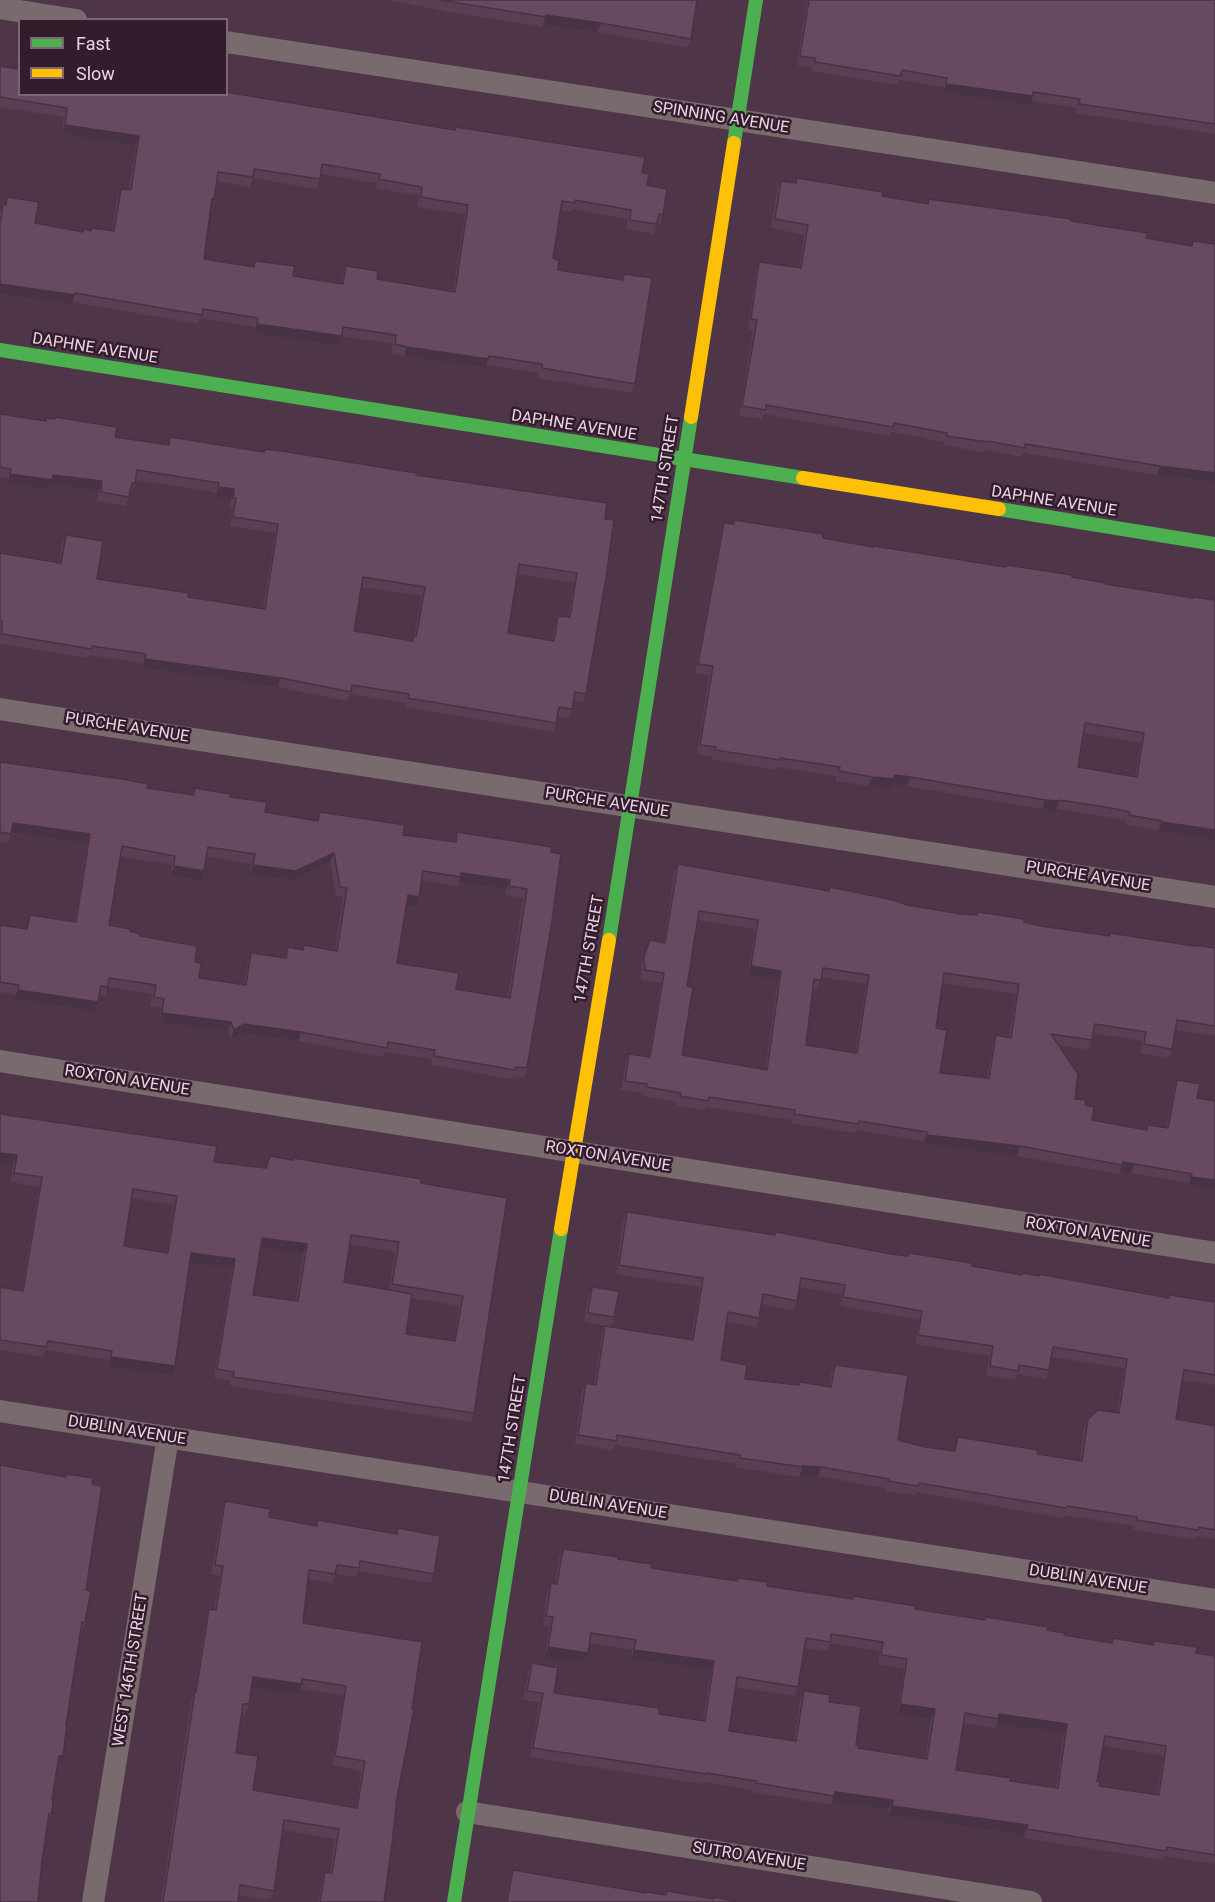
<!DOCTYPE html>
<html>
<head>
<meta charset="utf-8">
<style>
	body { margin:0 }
	#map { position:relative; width:1215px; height:1902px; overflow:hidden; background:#4e3648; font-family:Roboto,sans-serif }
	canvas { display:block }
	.legend { position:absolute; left:18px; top:18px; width:210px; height:78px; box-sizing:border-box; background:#321d2c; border:2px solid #7d6576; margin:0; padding:8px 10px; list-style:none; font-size:18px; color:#eed2e6 }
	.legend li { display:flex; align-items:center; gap:12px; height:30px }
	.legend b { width:30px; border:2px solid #7d6576 }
</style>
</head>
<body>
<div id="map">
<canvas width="1215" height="1902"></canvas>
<ul class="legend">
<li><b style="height:8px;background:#4caf50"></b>Fast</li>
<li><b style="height:8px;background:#ffc107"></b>Slow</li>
</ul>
</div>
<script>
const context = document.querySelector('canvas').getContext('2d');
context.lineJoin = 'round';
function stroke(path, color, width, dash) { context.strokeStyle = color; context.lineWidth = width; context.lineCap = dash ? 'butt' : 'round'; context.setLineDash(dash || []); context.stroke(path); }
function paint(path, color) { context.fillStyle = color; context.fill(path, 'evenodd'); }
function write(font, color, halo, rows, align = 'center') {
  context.font = font + ' Roboto,sans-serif'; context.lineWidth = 5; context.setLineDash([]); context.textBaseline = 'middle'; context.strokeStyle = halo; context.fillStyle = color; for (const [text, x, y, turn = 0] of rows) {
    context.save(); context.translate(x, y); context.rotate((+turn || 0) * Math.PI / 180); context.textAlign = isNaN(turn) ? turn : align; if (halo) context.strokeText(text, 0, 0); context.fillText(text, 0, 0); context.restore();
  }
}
const street = new Path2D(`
	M0 8 76 20
	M226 42 1215 193
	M0 709 1215 897
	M0 1061 1215 1253
	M0 1411 1215 1600
	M467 1812 1031 1902
	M93 1902 168 1437`);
const fast = new Path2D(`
	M734 143 756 0
	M0 350 803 478
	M999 509 1215 544
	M609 940 691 417
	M454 1902 561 1229`);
const slow = new Path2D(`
	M691 417 734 143
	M803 478 999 509
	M561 1229 609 940`);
const wall = new Path2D(`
	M388 0H697L691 39 687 48 597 32 543 25V27L450 12Z
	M807 0H1215V134L1076 113 1077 108 1031 101 1030 105 943 93 944 87 899 80 897 85 811 71 812 67 797 65Z
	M18 61 642 173 647 185 663 215 660 224H657L654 234 626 229 628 219 572 209 571 212 560 210 553 258 558 270 622 280 624 274 635 384 631 393 538 378 539 373 486 365 485 368 404 356 391 353 393 344 342 336 338 346 254 333 255 327 200 318 198 324 72 302V304L0 294V212L3 204H5L7 197 35 223 83 232 91 230 92 228 112 231 117 198 121 189 129 190 136 145 61 134 64 117 0 107V66L15 69ZM321 174 377 183 376 188 419 196 417 207 465 214 453 292 377 279 346 266 343 275 341 284 293 276 255 261 253 267 204 259 210 208 214 199 216 181 250 187 253 178 317 189 320 179Z
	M797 178 882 196 927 203 929 199 1071 221 1146 238 1191 245 1193 241 1215 482 1157 475 1023 453 1021 457 985 450 984 452 943 445 944 442 891 432 890 436 764 414 762 419 739 416 753 330 748 329 756 272 759 262 799 268 804 235 771 228 777 190 781 181 795 183Z
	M0 414 45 421 46 418 115 437 167 445 170 437 416 475 605 519 586 694 583 703 574 701 572 709 569 718 557 716 556 723 553 732 405 707V703L350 694 348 701 278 687 142 668 143 663 89 655 88 658 0 644V553L59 562 62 544 66 535 97 579 188 597 263 609 275 533 230 526 233 508 229 507 231 499 215 497V492L136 480 132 492H130L126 506 97 501 99 491 50 484 48 489 7 483 8 478 0 477ZM517 574 574 583 568 617 558 616 555 625 552 640 508 633ZM361 587 422 596 414 636H413L412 640 354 631Z
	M734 520 823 538 873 547 1072 577 1106 584 1192 598 1215 600V840L1158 831V830L1126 825V821L1108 817 1057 809 1056 811 1042 809 907 786 892 785 891 789 868 786 836 781V776L777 767 776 770 712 759V756L697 754 709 675 695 673 721 532 724 523 733 524ZM1084 733 1141 743 1135 776 1078 767Z
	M0 762 192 795 195 788 230 797 265 812 317 821 320 812 403 835 454 842 457 832 552 847 527 1068 524 1078 513 1076 512 1079 431 1065 432 1059 385 1052 383 1057 298 1041 240 1033 231 1039 228 1031 159 1022 161 1008 150 1006 152 994 108 987 105 996H99L98 1002 95 1011 14 999 15 994 0 992V925L26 929 30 915 75 921 87 844 11 833 8 843 0 842ZM120 856 172 865 171 875 201 880 207 856 251 864 250 874 292 880 330 862 336 896 343 897 335 950 304 945 302 949 288 947 284 958 251 953 248 962 244 985 199 978 195 962 130 931 109 925ZM421 880 458 886 459 882 506 889 505 895 523 898 508 998 456 989 397 963 407 905 416 906 419 897Z
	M678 864 828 891 830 887 907 905 961 914 977 915 978 912 1041 926 1109 936 1110 933 1193 946 1215 948V1036L1175 1030 1172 1049 1169 1058 1140 1053 1142 1041 1093 1033 1092 1040 1089 1050 1059 1045 1075 1099 1085 1105 1092 1120 1146 1130 1148 1125 1166 1128 1174 1089 1177 1080 1197 1098 1215 1190 1188 1186V1183L1131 1173 1120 1171 1119 1174 1017 1156 923 1144 924 1141 856 1130 855 1133 791 1123 792 1120 706 1107 705 1110 677 1106V1102L644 1096V1093L621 1090 626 1063 629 1054 649 1057 661 983 641 980V965L650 940 664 943 674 873ZM697 920 755 929 748 975 778 980 765 1069 682 1055 687 986ZM821 977 866 984 855 1053 806 1045 813 989 817 990ZM942 983 1016 994 1009 1038 996 1035 993 1045 987 1078 940 1073 936 1028Z
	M0 1114 214 1162 266 1168 421 1183 507 1198 474 1413 471 1422 230 1386 231 1381 214 1378 232 1268 190 1262 172 1375 108 1366 109 1360 45 1350 43 1357 0 1350V1287L22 1290 39 1187 11 1182 13 1164ZM132 1198 174 1205 167 1253 124 1246ZM350 1244 395 1252 389 1290 344 1282ZM260 1247 303 1253 296 1301 253 1295ZM412 1298 459 1306 454 1341 406 1334Z
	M627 1212 775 1235 776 1232 891 1254 907 1256 909 1253 1022 1275 1169 1298 1170 1295 1215 1302V1385L1182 1380 1176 1419 1215 1426V1539L1196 1536 1195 1539 1133 1530 1134 1526 1064 1515 1063 1518 916 1492 915 1495 885 1491V1488L818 1476 800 1475 799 1477 736 1467 737 1464 615 1445 613 1450 575 1444 582 1392 586 1383 594 1384 602 1335 605 1326 691 1340 700 1287 616 1274 623 1221ZM800 1287 842 1294 840 1306 919 1320 915 1344 990 1356 986 1375 1015 1380 1017 1374 1046 1379 1049 1370 1051 1357 1124 1368 1117 1413 1088 1419 1084 1428 1080 1460 1037 1454 958 1437 954 1451 925 1447 898 1440 835 1365 831 1374 829 1386 800 1382 799 1385 745 1379 721 1360 727 1322 756 1327 759 1318 762 1304 794 1310 797 1301Z
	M592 1287 614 1317 611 1327 584 1322 588 1296Z
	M66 1474 92 1484 85 1622 82 1632H80L59 1766H57L52 1799V1813L48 1823 42 1861 65 1477Z
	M225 1501 269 1517 316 1526 318 1520 396 1534 398 1528 434 1574 431 1583 358 1571 356 1577 335 1574 332 1583 308 1579 303 1623 422 1642 397 1798 384 1902H318L322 1881 325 1872 330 1873 335 1839 283 1830 274 1891 270 1900 239 1895 238 1902H161L191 1701 195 1691 206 1619 209 1609 214 1610 220 1576 211 1574 222 1511ZM251 1687 298 1694 300 1689 343 1695 332 1765 361 1771 356 1807 253 1790 236 1753 242 1713 245 1714 249 1704Z
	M563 1549 618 1559 651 1568 737 1581 738 1578 767 1586 852 1599 853 1596 915 1609 985 1620 986 1617 1047 1630 1064 1635 1111 1643 1113 1638 1153 1645 1154 1641 1196 1653 1215 1656V1864L1164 1856 1163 1860 1024 1838V1835L889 1815V1809L832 1802 831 1805 752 1792 753 1790 704 1782 703 1784 530 1757 539 1702 523 1700 528 1673 532 1663 554 1693 659 1714 703 1721 711 1670 631 1659 632 1650 590 1643 588 1653 584 1663 545 1657 549 1626 543 1625 547 1592 551 1583 555 1584 559 1558ZM830 1643 880 1651 878 1664 904 1668 897 1714 931 1719 925 1759 858 1748 829 1702 804 1691 800 1700 794 1741 729 1731 736 1687 795 1696 798 1687 805 1648 827 1651ZM963 1723 995 1728 997 1724 1064 1733 1056 1788 1010 1781 956 1770ZM1103 1745 1163 1756 1157 1795 1099 1786 1097 1781Z
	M513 1870 646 1893 665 1895 667 1891 739 1902H506L510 1879Z`);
const shadedWall = new Path2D(`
	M546 15 601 23 597 32 543 25Z
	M946 84 1033 96 1030 105 943 93Z
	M65 125 139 136 136 145 61 134Z
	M0 284 75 295 72 304 0 294Z
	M257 324 342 336 338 346 254 333Z
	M407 347 488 359 485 368 404 356Z
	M1160 466 1215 473V482L1157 475Z
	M10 474 53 475 102 481 99 491 50 484 48 489 7 483Z
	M218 487 234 489 231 499 215 497Z
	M145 659 281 678 278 687 142 668Z
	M895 775 910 777 907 786 892 785 891 789 868 786 872 777Z
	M1045 800 1059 801 1056 811 1042 809Z
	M1162 822 1215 830V840L1158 831Z
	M13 823 90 834 87 844 9 832Z
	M334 853 330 862 292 880 250 874 253 865Z
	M174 866 204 871 201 880 171 875Z
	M461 873 510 880 506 889 459 882Z
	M408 895 419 897 416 906 405 905Z
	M751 966 781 971 778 980 748 975Z
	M18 990 98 1002 95 1011 14 999Z
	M162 1013 231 1022 228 1031 159 1022Z
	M244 1024 301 1032 298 1041 240 1033 231 1039 234 1030Z
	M927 1135 1020 1146 1017 1156 923 1144Z
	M0 1153 17 1155 13 1164 0 1163Z
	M1123 1162 1135 1164 1131 1173 1120 1171Z
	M1191 1177 1215 1180V1190L1188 1186Z
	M262 1238 307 1244 303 1253 259 1247Z
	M191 1253 235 1259 232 1268 188 1262Z
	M111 1357 175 1366 172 1375 108 1366Z
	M803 1466 821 1467 818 1476 800 1475Z
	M548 1647 588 1653 584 1663 545 1657Z
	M634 1650 714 1661 711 1670 631 1659Z
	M253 1677 302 1684 298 1694 250 1687Z
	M900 1704 935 1709 931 1719 897 1714Z
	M999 1714 1067 1724 1064 1733 997 1724Z
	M59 1756H63L59 1766 55 1765Z
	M835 1792 893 1800 889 1809 832 1802Z
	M892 1806 1028 1825 1024 1835 889 1815Z`);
const building = new Path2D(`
	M439 0H697L691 39 601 23 546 15V17Z
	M809 0H1215V124L1079 104 1080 99 1033 92V96L946 84 947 78 902 70 900 76 815 62V58L800 56Z
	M18 61H20V94H226V92L455 130 456 127 645 157 642 173 649 174 647 185 667 189 663 215 659 214 657 224 630 220 631 210 575 200V203L562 201 553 258 559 261 558 270 623 280 624 274 652 278 635 384 542 368V364L489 356 488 359 407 347 395 344 396 335 343 327 342 336 257 324 258 318 203 309 202 315 75 293V295L0 284V219H1L3 204 6 205 7 197 39 202 35 223 83 232 84 229 91 231 92 228 114 231 121 189 131 190 139 136 65 125 67 108 0 97V66L17 69ZM322 164 380 174 379 179 422 187 421 197 468 205 455 292 377 279 378 271 346 266 343 284 293 276 295 266 255 261 254 267 204 259 212 199H214L218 172 253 177 254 169 320 179Z
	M797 178 883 192 882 196 928 204 929 199 1071 219V221L1147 233 1146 238 1192 246 1193 241 1215 244V473L1160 466 1025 444V448L988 441V442L947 436V433L894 423 893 427 766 405V410L742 406 757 320 751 319 759 262 801 268 808 225 775 219 781 181 796 183Z
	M0 414 46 421V418L55 419V417L117 427 115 437 169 445 170 437 264 452 265 449 288 452 416 473V475L607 503 605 519 614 520 606 578 586 694 575 692 572 709 559 707 556 723 408 698 409 694 352 685 351 692 281 678 145 659 146 654 92 646V649L2 634V621L0 620V553L61 563 66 535 103 541 97 579 189 593 188 597 265 609 278 524 233 517 236 498H233L234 489 218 487 219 483 137 470 135 483H132L129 497 101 492 102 481 53 475 52 480 10 474 11 469 0 467ZM519 564 577 573 570 617 558 616 554 641 508 633ZM363 577 425 587 416 637 413 636V641L354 631Z
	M734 520 823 534V538L873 547 874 546 1006 567 1007 565 1072 575V577L1106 583V584L1193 598V597L1215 600V830L1162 822V821L1129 815 1130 812 1111 808 1060 800 1059 801 1045 800 910 777 895 775 894 779 872 777 839 771 840 767 780 758V760L715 750 716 747 700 745 713 666 698 664 724 523 734 524ZM1085 723 1144 733 1137 777 1078 767Z
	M0 762 122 779 148 784 147 788 194 795 195 788 230 794V797L267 802 265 812 318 821 320 812 405 825 403 835 456 842 457 832 552 847 551 852 561 854 551 928 527 1068 516 1067 515 1070 434 1056 435 1050 388 1042 387 1048 301 1032 244 1024 234 1030 231 1022 162 1013 164 999 154 997 156 985 109 978 108 987 101 986 98 1002 18 990 19 985 0 982V925L27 929 30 915 76 922 90 834 13 823 11 834 0 832ZM122 846 175 856 174 866 204 871 208 847 255 854 253 865 296 871 334 853 340 887 347 888 337 951 304 945 303 950 288 947 286 958 251 953 246 985 199 978 201 963 195 962 197 946 140 936V934L130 931V929L109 925ZM423 871 461 877V873L510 880 509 886 527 889 510 998 456 989 459 973 397 963 408 895 419 897Z
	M678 864 829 891 830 887 893 900 907 905 961 914 977 915 978 912 1024 919V922L1041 926 1110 936V933L1194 946V945L1215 948V1026L1177 1020 1172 1049 1144 1044 1146 1032 1095 1024 1092 1040 1051 1034 1078 1074 1075 1099 1086 1100 1085 1105 1094 1107 1092 1120 1147 1130 1148 1125 1168 1128 1177 1080 1200 1084 1197 1098 1215 1101V1180L1191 1177 1192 1174 1135 1164 1123 1162 1122 1165 1020 1146 927 1135V1132L859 1121 858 1124 794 1114 795 1110 709 1097 708 1101 680 1096 681 1093 647 1087V1084L625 1081 629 1054 650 1057 664 973 645 970 644 956 650 940 665 943ZM699 911 758 920 751 966 781 971 767 1070 682 1055 693 987 687 986ZM823 968 869 975 857 1053 806 1045 814 979 821 981ZM944 973 1019 984 1011 1038 996 1035 989 1078 940 1073 947 1030 936 1028Z
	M0 1114 217 1146 214 1162 266 1168 270 1156 293 1160V1158L421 1179V1183L507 1198 474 1413 233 1377 234 1372 217 1369 235 1259 191 1253 175 1366 111 1357 112 1351 48 1341 46 1347 0 1340V1287L23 1291 42 1177 14 1173 17 1155 0 1153ZM133 1189 177 1196 168 1253 124 1246ZM351 1235 399 1242 392 1284 463 1296 455 1341 406 1334 412 1294 344 1282ZM262 1238 307 1244 298 1301 253 1295Z
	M627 1212 775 1235 776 1232 891 1254 908 1256 909 1253 972 1263V1266L1022 1275 1023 1273 1039 1276V1274L1169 1298 1170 1295 1215 1302V1375L1184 1370 1176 1419 1215 1426V1530L1199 1527 1198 1530 1137 1520V1517L1067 1506 1066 1508 919 1483 918 1486 888 1481 889 1479 821 1467 803 1466V1467L740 1458V1455L617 1435V1441L578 1435 586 1383 596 1385 605 1326 693 1340 703 1278 619 1265ZM801 1278 845 1285 843 1297 922 1311 918 1335 993 1346 990 1366 1018 1371 1019 1365 1049 1370 1053 1347 1127 1359 1119 1413 1098 1410 1088 1419 1082 1461 1037 1454 1038 1450 958 1437 955 1451 925 1447 898 1440 908 1375 835 1365 831 1387 800 1382 799 1385 745 1379 747 1365 721 1360 728 1312 759 1318 763 1294 797 1301Z
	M592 1287 619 1291 614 1317 588 1313Z
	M0 1465 66 1477V1474L93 1478 92 1484 102 1486 86 1590 91 1591 85 1622H82L66 1725H67L63 1756H59L52 1799 53 1802 52 1813 49 1814 42 1861 38 1902H0Z
	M225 1501 270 1509 269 1517 317 1526 318 1520 397 1534 398 1528 440 1536 434 1574 360 1561 359 1568 337 1565 335 1574 309 1570 303 1623 422 1642 412 1709H414L397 1798 392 1844 384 1902H320L325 1872 332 1873 339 1829 284 1820 274 1891 240 1885 238 1902H163L195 1691 196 1692 209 1609 216 1610 223 1566 215 1565ZM253 1677 302 1684V1679L346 1686 335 1756 365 1761 357 1808 253 1790 258 1756 236 1753 243 1704H249Z
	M563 1549 618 1557V1559L652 1564 651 1568 737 1581 738 1578 768 1582 767 1586 853 1599V1596L916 1606 915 1609 985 1620 986 1617 1048 1627 1047 1630 1065 1633 1064 1635 1112 1643 1113 1638 1153 1645 1154 1641 1197 1647 1196 1653 1215 1656V1855L1167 1847 1166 1851 1027 1829 1028 1825 892 1806 893 1800 835 1792 834 1796 756 1783V1781L707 1773V1774L533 1748 543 1693 527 1691 532 1663 558 1668 554 1693 659 1708V1714L705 1721 714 1661 634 1650 636 1640 591 1633 588 1653 548 1647 553 1617 546 1616 551 1583 557 1584ZM831 1634 883 1642 881 1655 907 1659 900 1704 935 1709 927 1759 858 1748 859 1746 856 1745 861 1706 829 1702 830 1695 804 1691 796 1741 729 1731 737 1677 798 1687 806 1638 830 1642ZM965 1713 998 1719 999 1714 1067 1724 1058 1788 1010 1781 1011 1778 956 1770ZM1105 1736 1166 1746 1159 1795 1099 1786 1100 1782 1097 1781Z
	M513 1870 646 1893V1892L666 1895 667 1891 714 1899V1897L739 1902H507Z`);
const streetNames = [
	["SPINNING AVENUE",721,118,9],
	["DAPHNE AVENUE",95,349,9],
	["DAPHNE AVENUE",574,426,9],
	["147TH STREET",666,469,-81],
	["DAPHNE AVENUE",1054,502,9],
	["PURCHE AVENUE",127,728,9],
	["PURCHE AVENUE",607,803,9],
	["PURCHE AVENUE",1088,877,9],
	["147TH STREET",590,949,-80],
	["ROXTON AVENUE",127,1081,9],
	["ROXTON AVENUE",608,1157,9],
	["ROXTON AVENUE",1088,1233,9],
	["147TH STREET",513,1429,-81],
	["DUBLIN AVENUE",127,1431,9],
	["DUBLIN AVENUE",608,1505,9],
	["DUBLIN AVENUE",1088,1580,9],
	["WEST 146TH STREET",131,1670,-81],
	["SUTRO AVENUE",749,1857,9]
];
stroke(street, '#796b6d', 22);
stroke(fast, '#4caf50', 14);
stroke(slow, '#ffc107', 14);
paint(wall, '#593f53');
paint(shadedWall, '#483344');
paint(building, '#674961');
stroke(building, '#483344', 1.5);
write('16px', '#eed2e6', '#321d2c', streetNames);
</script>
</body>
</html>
